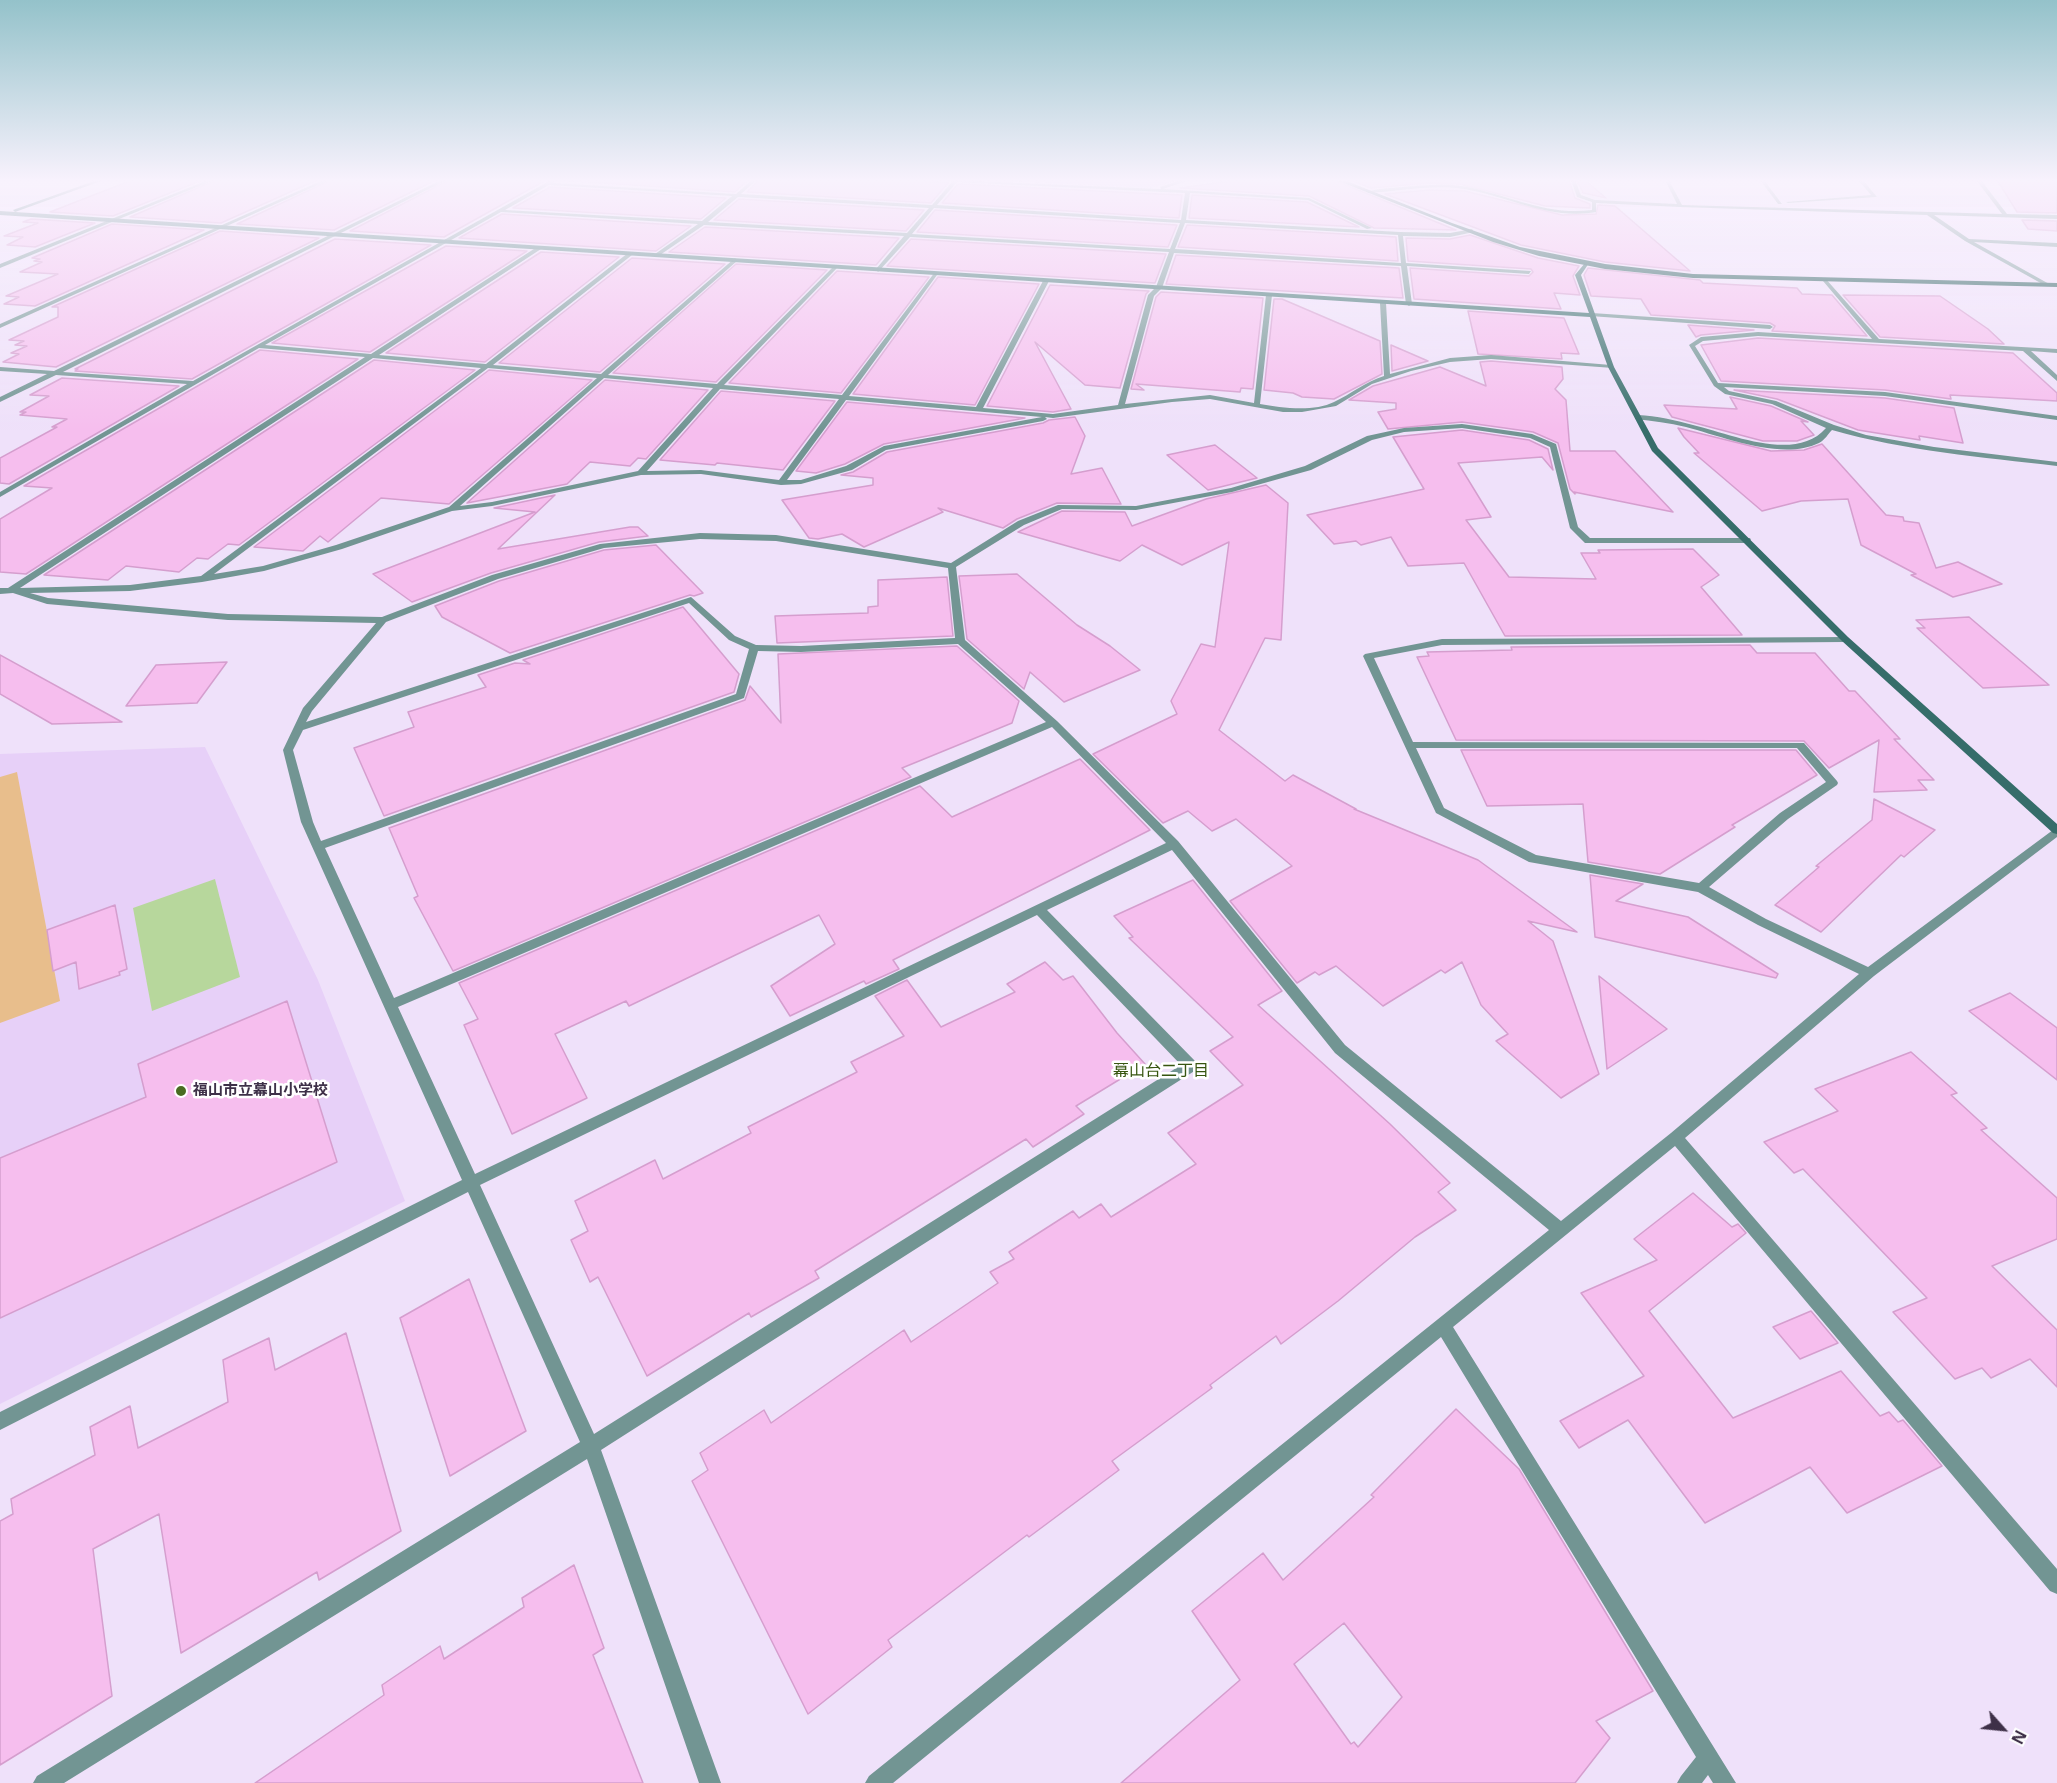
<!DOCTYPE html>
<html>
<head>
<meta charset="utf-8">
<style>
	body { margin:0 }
	#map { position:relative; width:2057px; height:1783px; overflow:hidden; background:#efe1fa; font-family:"Open Sans",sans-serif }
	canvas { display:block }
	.north { position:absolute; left:1973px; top:1699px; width:60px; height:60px; -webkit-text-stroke:4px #fff; paint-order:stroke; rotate:117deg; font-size:16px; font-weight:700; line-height:24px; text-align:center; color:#3e3048 }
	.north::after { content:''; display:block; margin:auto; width:21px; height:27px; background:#3e3048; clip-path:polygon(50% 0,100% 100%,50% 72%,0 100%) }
</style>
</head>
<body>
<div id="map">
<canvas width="2057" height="1783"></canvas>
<div class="north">N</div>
</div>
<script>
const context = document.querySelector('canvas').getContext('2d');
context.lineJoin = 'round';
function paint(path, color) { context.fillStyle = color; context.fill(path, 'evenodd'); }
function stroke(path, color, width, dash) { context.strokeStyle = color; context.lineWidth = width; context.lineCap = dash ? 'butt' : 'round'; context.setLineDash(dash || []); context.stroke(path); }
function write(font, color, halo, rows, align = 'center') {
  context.font = font + ' "Open Sans","Noto Sans JP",sans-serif'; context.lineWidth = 5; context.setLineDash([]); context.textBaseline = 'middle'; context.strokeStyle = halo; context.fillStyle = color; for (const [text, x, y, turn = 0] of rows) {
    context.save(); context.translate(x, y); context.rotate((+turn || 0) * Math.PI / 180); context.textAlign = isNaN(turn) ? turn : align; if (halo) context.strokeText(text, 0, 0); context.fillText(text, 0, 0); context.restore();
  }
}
const built = new Path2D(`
	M990 180H1179L1151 188Z
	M205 747 318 980 405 1201 0 1404V754Z`);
const green = new Path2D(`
	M17 772 60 1001 0 1023V777Z`);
const water = new Path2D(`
	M215 879 240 977 152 1011 133 908Z`);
const building = new Path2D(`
	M132 180H202L113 216 50 212Z
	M216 180H317L221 223 130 217Z
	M331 180H436L334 230 237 224Z
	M449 180H546L444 237 350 231Z
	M559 180H748L735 192Z
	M759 180H909L948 183 931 203 747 192Z
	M1238 180H1334L1456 230 1374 228 1309 196 1180 188Z
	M1350 180H1569L1575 198 1590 204V208L1545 206 1460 184 1428 183 1371 188Z
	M1577 180H1585L1606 198 1583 193Z
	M1997 180H2057V213L2017 212Z
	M958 184 1138 193 1182 195 1179 218 942 203Z
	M550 187 726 198 701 219 513 208Z
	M1429 190 1465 191 1562 215 1596 214 1598 205 1615 206 1690 271 1605 262 1521 245 1385 194Z
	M1192 195 1307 202 1359 227 1189 218Z
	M739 199 924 210 906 231 714 220Z
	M935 210 1177 225 1168 247 917 232Z
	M502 214 691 226 656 251 459 238Z
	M31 219 95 223 35 247 7 245 23 237 4 236 38 223 23 222Z
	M2022 220 2057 221V231L2028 229Z
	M112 224 204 230 35 306 4 304 19 297 6 296 58 274 20 272 42 262 34 261 40 259 32 258Z
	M1187 225 1396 237 1398 261 1178 247Z
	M705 227 899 238 876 265 669 252Z
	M220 231 319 238 56 367 3 362 19 354 11 353 27 346 15 345 24 341 9 340 58 317V307H52Z
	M1470 235 1538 258 1579 266 1573 276 1580 295 1554 293 1561 309 1414 299 1410 268 1529 276 1533 272 1531 269 1408 261 1406 238 1450 239Z
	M335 239 431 245 192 379 75 371 78 369H75Z
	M911 239 1166 254 1155 283 887 266Z
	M446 246 527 251 370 352 272 343Z
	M541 252 619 257 485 362 386 353Z
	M1176 255 1399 268 1403 298 1166 284Z
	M632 258 725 264 600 372 499 363Z
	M736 264 827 270 716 382 613 373Z
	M1588 268 1700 280 1703 283 1797 288 1802 294 1832 295 1867 336 1772 331 1775 326 1770 323 1651 315 1641 299 1591 296 1584 275Z
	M837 271 929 277 841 393 729 383Z
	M938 277 1039 284 975 405 853 394Z
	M1050 285 1149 291 1146 294 1120 388 1085 385 1035 342 1071 409 1053 412 987 406Z
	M1161 292 1263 298 1253 389 1241 388 1240 392 1136 384 1144 390 1131 389 1156 297Z
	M1843 295 1940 296 1988 329 2004 344 1880 337Z
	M1274 299H1282L1380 341 1382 374 1334 399 1302 397 1293 393 1264 390Z
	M1468 311 1564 318 1579 354 1561 353 1562 359 1478 354Z
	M1688 325 1754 330 1701 335 1696 337Z
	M1758 338 2013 353 2057 393V401L1950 395 1951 399 1885 390 1721 381 1701 345Z
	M1391 345 1428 361 1392 371Z
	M260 350 358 359 26 574 0 572V519L52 488 24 486Z
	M374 360 475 370 239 545 228 544 208 559 197 558 179 572 126 566 108 580 44 575Z
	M1491 361 1562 367 1563 379 1555 389 1566 400 1570 451H1615L1673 512 1574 492 1575 494 1570 489 1558 443 1533 432 1462 422 1388 429 1378 412 1396 409V403L1349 400 1373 386 1440 367 1486 386 1480 362Z
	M489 370 592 380 449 504 381 498 328 542 320 536 303 551 254 547Z
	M62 378 179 386 9 484 0 483V458L57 427H52L67 419 20 415 26 412H20L49 396 30 395Z
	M605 380 708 390 646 459 638 458 630 466 590 462 567 484 467 503Z
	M1734 390 1885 398 1954 408 1963 443 1919 436 1920 440 1858 430 1777 399Z
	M721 391 835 401 783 470 717 463 715 465 660 460Z
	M1730 397 1771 406 1808 422 1801 421 1814 435 1797 441H1763L1672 417 1664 405 1737 409Z
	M847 402 1025 418 884 444 845 464 816 473 796 471Z
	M1075 417 1085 436 1071 474 1102 468 1121 504 1057 503 1017 519 1003 528 938 508 943 512 864 547 842 534 818 539 809 538 782 500 873 485V478L841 475 853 472 887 452 1043 423 1049 420Z
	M1678 428 1771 451 1804 450 1822 444 1886 515 1903 517 1904 521 1919 523 1936 568 1958 562 2002 584 1953 597 1911 575 1916 574 1861 545 1848 499 1801 501 1762 511 1694 453H1699L1684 437Z
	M1462 430 1529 440 1548 449 1553 470 1542 457 1458 463 1491 517 1466 520 1509 577 1596 579 1581 553H1600L1598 550 1693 549 1719 575 1701 587 1742 635 1505 636 1464 563 1408 566 1391 537 1361 545 1356 541 1334 544 1307 515 1424 489 1393 437Z
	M1215 445 1257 478 1208 490 1167 455Z
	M1266 485 1288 503 1281 640 1265 638 1219 730 1285 781 1293 775 1356 809H1354L1478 860 1577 932 1528 921 1553 941 1599 1074 1561 1098 1496 1041 1508 1034 1481 1005 1462 962 1445 973 1441 970 1383 1006 1336 966 1319 975 1315 972 1297 983 1230 901 1292 866 1236 819 1212 831 1188 811 1163 823 1093 754 1177 714 1171 701 1201 644 1215 647 1229 542 1182 565 1142 545 1120 561 1018 532 1062 511 1125 512 1132 526 1206 499Z
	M555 495 498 549 630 527H638L648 536 599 542 491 573 412 602 373 574 535 512 494 508Z
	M656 545 703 593 694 596 690 595 510 653 442 617 435 606 499 581 604 550Z
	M1017 574 1077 625 1110 646 1140 670 1064 702 1030 672 1024 689 967 639 959 576Z
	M947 577 953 636 777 643 775 616 868 613V607L878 606V580Z
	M683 607 739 674 734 692 384 816 354 748 414 727 408 712 486 687 478 675 515 663 530 664 523 660Z
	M1969 617 2049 685 1983 688 1917 628H1925L1916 620Z
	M1750 645 1757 653H1815L1849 691H1855L1900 739H1894L1934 780H1918L1927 790 1874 792 1879 740 1829 768 1804 741 1456 740 1417 657 1429 656 1427 652 1512 650 1511 647Z
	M957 646 1019 701 1012 723 902 768 911 777 453 971 414 898 418 896 389 828 745 700 750 686 781 723 778 654Z
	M0 655 122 722 52 724 0 694Z
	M227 662 197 703 126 706 156 665Z
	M1461 750H1796L1817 775 1732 825 1735 827 1660 874 1588 862 1583 804 1487 806Z
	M1080 759 1150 830 893 960 899 969 866 984 864 981 790 1016 771 986 835 944 819 915 629 1006 626 1001 555 1034 587 1098 512 1134 464 1025 478 1019 459 983 920 786 952 817Z
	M1874 799 1935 830 1904 857 1901 855 1821 932 1775 905 1819 867 1816 866 1872 820Z
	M1590 875 1643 884 1616 901 1688 917 1778 974 1776 978 1595 937Z
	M1193 880 1282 991 1258 1005 1390 1124 1450 1183 1438 1192 1456 1210 1415 1237 1338 1301 1281 1344 1276 1336 1210 1385 1212 1388 1112 1461 1119 1470 1029 1537 1027 1535 888 1640 892 1647 808 1714 692 1481 708 1470 700 1453 764 1410 771 1423 904 1330 911 1342 998 1283 990 1272 1014 1259 1009 1252 1073 1211 1079 1218 1101 1204 1111 1217 1196 1164 1168 1133 1243 1085 1210 1051 1233 1037 1129 938 1133 937 1114 916Z
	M115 905 127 969 119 972 120 975 79 989 76 962 53 971 47 930Z
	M1045 962 1063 980 1073 976 1117 1033 1145 1064 1076 1106 1084 1114 1033 1147 1026 1139 815 1271 819 1278 751 1317 749 1313 647 1376 598 1277 590 1282 571 1240 588 1231 575 1201 655 1160 663 1179 751 1133 748 1127 857 1072 851 1062 904 1036 875 996 907 980 941 1027 1015 992 1007 984Z
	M1599 976 1667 1029 1607 1069Z
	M2010 993 2057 1028V1080L1969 1011Z
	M287 1001 337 1162 0 1318V1158L146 1097 138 1064Z
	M1911 1052 1957 1093 1951 1095 1987 1128 1981 1130 2057 1198V1239L1992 1266 2057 1330V1387L2030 1359 1991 1378 1982 1368 1955 1379 1893 1312 1927 1298 1803 1169 1794 1173 1764 1142 1838 1111 1815 1089Z
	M1693 1193 1732 1227 1738 1224 1746 1233 1649 1311 1733 1418 1841 1371 1880 1416 1889 1412 1898 1422 1903 1420 1942 1466 1847 1513 1810 1467 1705 1523 1628 1420 1579 1448 1560 1421 1644 1376 1581 1293 1657 1260 1634 1239Z
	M469 1279 526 1431 450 1476 400 1318Z
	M1811 1311 1838 1343 1800 1359 1773 1327Z
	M346 1333 401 1531 319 1580 317 1572 181 1653 159 1514 93 1549 112 1696 0 1765V1521L13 1514 11 1499 95 1455 90 1427 130 1406 138 1448 228 1402 223 1360 269 1338 275 1370Z
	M1456 1409 1519 1469 1653 1691 1596 1721 1610 1738 1575 1783H1121L1240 1680 1192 1611 1263 1553 1283 1580 1374 1497 1371 1495ZM1344 1623 1402 1697 1358 1747 1354 1742 1351 1744 1294 1664Z
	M574 1565 604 1648 593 1655 643 1783H255L384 1695 382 1685 440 1646 444 1659 524 1607 522 1598Z`);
const street = new Path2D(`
	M208 180H214L0 268V264Z
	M323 180H329L0 328V324Z
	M441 180H447L63 372 193 381 551 180H557L553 183 736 194 752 180H757L741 194 932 205 952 182 947 180 1161 189 1160 187 1182 180H1189L1163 189 1309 198 1372 228 1367 229 1308 200 1190 193 1186 220 1400 232 1450 233 1472 229 1474 232 1450 237 1403 236 1406 263 1531 271 1529 274 1407 266 1412 304 1409 306 1406 304 1401 266 1174 253 1162 288 1154 296 1125 404 1210 395 1254 403 1266 295 1269 293 1272 295 1260 404C1282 408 1314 412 1334 402 1351 394 1365 382 1384 376L1380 303 1383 301 1386 303 1390 374 1450 358 1491 355 1611 365 1614 367 1613 368 1491 359 1450 362 1411 371 1372 384 1336 406 1302 412H1283L1210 399 1172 402 1053 418 1045 417 1047 419 1043 421 886 450 852 470 801 484 781 485 701 474 641 475 492 506 452 511 342 549 264 571 202 582 130 591 30 593 48 598 228 614 382 617 492 575 600 544 700 533 776 535 951 563 1018 521 1058 505 1136 506 1231 488 1305 466 1367 436 1404 428 1462 424 1532 434 1556 444 1578 527 1590 538H1750L1751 540 1747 543H1585L1570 528 1550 447 1530 438 1462 428 1404 432 1372 440 1311 470 1232 492 1136 510 1062 509 1024 525 956 567 965 640 1057 721 1178 841 1345 1045 1561 1221 1671 1133 1859 974 1758 925 1698 892 1529 862 1436 813 1363 656 1365 654 1442 639 1848 637V641L1845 642 1442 645 1374 658 1413 742 1804 743 1837 781 1838 783 1837 785 1788 819 1709 887 1766 919 1868 967 2057 827V837L1874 976 1685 1138 2057 1569V1594L2050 1591 1675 1146 1453 1327 1736 1783H1713L1708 1775 1702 1783H1677L1681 1776 1696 1757 1441 1337 893 1783H865L869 1776 1549 1230 1335 1053 1172 850 1047 910 1196 1062 1198 1066 1196 1070 601 1450 721 1783H699L587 1459 64 1783H33L37 1776 580 1442 468 1192 0 1430V1412L462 1180 301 822 283 750 303 708 376 623 228 620 47 604 13 593 0 594V588H8L365 357 259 348 0 497V492L187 384 56 375 0 402V397L47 374 0 371V367L54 371ZM957 182 1185 193 1181 220 937 205ZM549 185 732 196 702 221 505 210ZM738 197 929 208 907 233 708 222ZM934 208 1180 223 1170 249 912 234ZM501 212 698 224 655 254 657 257 704 225 904 236 876 269 878 272 910 237 1169 252 1156 287 1148 295 1118 405 1053 414 983 408 1049 281 1046 279 1043 281 976 407 849 396 937 275 935 272 842 395 724 385 837 268 835 265 717 384 608 375 737 261 735 258 601 374 493 365 632 255V253H628L486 364 379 355 541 249V247H537L371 354 265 345ZM1185 223 1398 235 1401 263 1175 249ZM373 358 481 368 201 576 130 585 20 588ZM488 368 597 378 449 507 336 545 263 566 214 574ZM604 378 713 388 638 471 492 502 460 506ZM720 389 839 399 779 480 701 470 647 471ZM846 400 1042 417 884 446 846 466 801 480H787ZM700 539 776 541 948 568 955 638 801 646 756 645 735 636 691 597 306 722 312 711 386 622 498 579 604 548ZM689 603 729 640 749 649 736 694 321 841 313 822 293 750 303 730ZM958 644 1046 722 394 998 325 848 744 698 758 651 801 652ZM1052 727 1166 843 475 1174 398 1007ZM1416 748H1797L1826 782 1780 813 1699 883 1536 855 1444 808ZM1037 915 1181 1065 594 1434 480 1185Z
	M1571 180H1575L1581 195 1595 200 1677 204 1665 180H1669L1682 205 2002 214 1976 180H1981L2007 214 2057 215V219L1934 215 1969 239 2057 243V247L1974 242 2051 285 2046 286 1965 241 1927 215 1680 207 1596 203V212C1549 220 1510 197 1465 189 1433 184 1401 191 1369 193L1367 192C1377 188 1392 188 1403 187 1425 185 1447 183 1468 187 1510 196 1548 216 1592 210V202L1577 197Z
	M1760 180H1764L1782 204H1778Z
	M1858 180H1863L1877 197 1788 203 1786 202 1871 195Z
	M1825 278 1879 339 2057 349V353L2031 351 2057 375V381L2023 351 1758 336 1703 341 1695 346 1718 383 1885 392 2057 416V420L1885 396 1724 387 1729 391 1776 401 1834 425 1866 435 1934 447 2057 462V466C1982 457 1905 451 1832 430 1828 434 1825 440 1819 443 1782 461 1724 437 1686 427 1669 423 1653 421 1635 419V415H1638C1657 416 1675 420 1693 425 1731 434 1796 463 1826 428L1772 404 1725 394 1714 386 1689 345 1701 337 1758 332 1872 339 1823 281Z
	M1592 313 1770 325 1773 327 1770 329 1590 316Z`);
const secondary = new Path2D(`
	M97 180H104L15 212 1589 313 1575 275 1585 263H1589L1581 275 1614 367 1658 448 1848 637 2057 824V834L2053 833 1842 641 1652 451 1608 367 1590 317 0 215V211L15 212 13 210Z`);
const primary = new Path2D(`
	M1336 180H1344L1452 223 1520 247 1605 264 1693 274 2057 283V287L1693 278 1605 269 1539 256 1493 242Z`);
const markers = [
	[181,1091,6,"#496b22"]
];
const poiNames = [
	["福山市立幕山小学校",193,1091]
];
const neighbourhoodNames = [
	["幕山台二丁目",1161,1071]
];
paint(built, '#e7d0f8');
paint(green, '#e8be8c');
paint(water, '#b7d79c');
paint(building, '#f6beee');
stroke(building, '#d59ece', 1.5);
paint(street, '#729593');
paint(secondary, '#366d6a');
paint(primary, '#144f4c');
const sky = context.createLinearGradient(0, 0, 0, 430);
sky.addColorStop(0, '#94c2ca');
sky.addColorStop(0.42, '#f8f2fd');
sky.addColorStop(1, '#f8f2fd00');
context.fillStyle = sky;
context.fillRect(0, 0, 2057, 430);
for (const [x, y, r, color] of markers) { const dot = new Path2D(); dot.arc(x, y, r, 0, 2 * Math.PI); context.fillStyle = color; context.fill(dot); stroke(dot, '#fff', 2); }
write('bold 15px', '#3e3048', '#fff', poiNames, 'left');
write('16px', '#375510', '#fff', neighbourhoodNames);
</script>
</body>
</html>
